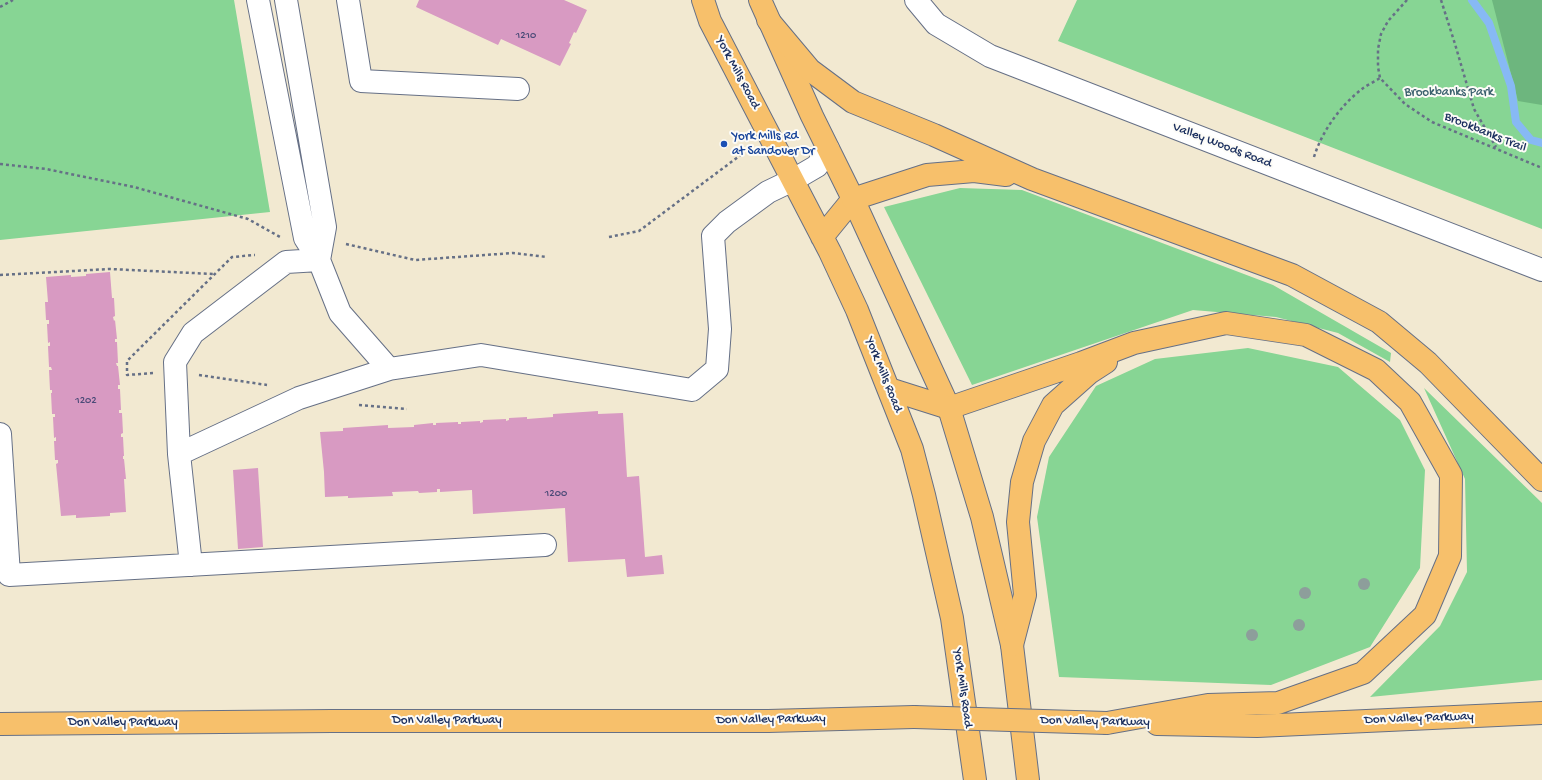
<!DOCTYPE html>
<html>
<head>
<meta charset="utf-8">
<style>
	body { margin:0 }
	canvas { display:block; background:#f2e9d1 }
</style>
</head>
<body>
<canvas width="1542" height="780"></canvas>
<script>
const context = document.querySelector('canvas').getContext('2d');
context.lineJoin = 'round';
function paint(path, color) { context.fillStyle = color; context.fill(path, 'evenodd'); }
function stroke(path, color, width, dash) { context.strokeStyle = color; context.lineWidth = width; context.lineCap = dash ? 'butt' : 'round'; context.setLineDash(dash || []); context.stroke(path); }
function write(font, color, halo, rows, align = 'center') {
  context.font = font + ' "Gochi Hand",sans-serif'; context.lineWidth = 4; context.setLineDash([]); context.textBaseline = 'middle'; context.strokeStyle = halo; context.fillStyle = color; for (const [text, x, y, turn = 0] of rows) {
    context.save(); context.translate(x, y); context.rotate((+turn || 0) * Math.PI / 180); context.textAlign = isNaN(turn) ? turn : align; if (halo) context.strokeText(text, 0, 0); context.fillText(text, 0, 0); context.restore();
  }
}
const green = new Path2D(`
	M0 0H234L270 212 0 240Z
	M1077 0H1542V229L1058 41Z
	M960 188 1022 190 1273 285 1391 353 1390 362 1338 333 1276 317 1193 310 972 385 884 207Z
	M1248 348 1338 367 1400 420 1425 470 1420 568 1370 647 1271 685 1059 677 1037 517 1049 457 1096 386 1155 359Z
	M1424 388 1542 503V680L1370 697 1440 626 1467 572 1465 479Z`);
const forest = new Path2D(`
	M1492 0H1542V105L1518 101Z`);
const stream = new Path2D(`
	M1472 0 1489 23 1511 86 1516 122 1531 140 1542 143`);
const building = new Path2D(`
	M419 0H564L587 10 576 33 574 32 569 43 571 44 560 66 501 39 498 45 416 7Z
	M110 272 112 298H114L115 316 113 317 114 321 115 320 117 339H115V342H117L118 363H116L117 366H118L120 385H118V389H120L121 410H119V413H122L123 433 121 434V437H123L124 456H123V459H124L126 479H124L126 512 110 513V516L76 518V515L61 516 56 464 58 463V460H55L54 441H56V437L54 438 53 417H55V414H52L51 393H52V390H50L49 370H52L51 367H49L48 346H50V342L48 343 47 324H49V320H46L45 302H48L46 277 71 275V277L86 276V274Z
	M598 411V414L623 413 627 477 639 476 645 557 662 555 664 574 627 577 625 559 568 562 565 508 473 514 472 490 440 492V489H437V492L419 493 418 491 392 492 393 496 348 498V496L325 497 324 472 320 432 343 431V428L388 425V428L414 427V425L433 423V425H436V423L458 422V424H461V422L480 421V423L483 422V420L506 419V421L509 420V418L527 417V419L553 417V414Z
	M258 468 263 547 238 549 233 470Z`);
const path = new Path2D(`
	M1407 0 1388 21 1381 34 1378 49V67L1380 78 1405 104 1432 122 1542 168
	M1441 0 1455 44 1474 109 1496 147
	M0 7 13 0
	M1314 157C1322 131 1341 105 1362 89 1367 85 1374 82 1380 78
	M0 164 46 169 134 187 248 219 280 237
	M609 237 639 231 742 154
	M346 244 415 260 513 253 547 257
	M0 275 110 269 213 274
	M153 373 127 375V361L232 257 255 255
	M199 375 267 385
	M359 405 407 409`);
const minor = new Path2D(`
	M258 0 305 238 319 260 325 227 286 0
	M348 0 361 81 518 89
	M916 0 936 24 990 56 1542 270
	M389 369 481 355 692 390 717 369 720 329 713 236 727 222 768 192 793 180 817 166 828 149
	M0 434 9 575 545 545
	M179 454 299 398 389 369 340 313 319 260 286 262 193 333 175 362 179 454 191 565`);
const major = new Path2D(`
	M703 0 710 21 830 252 857 310 912 449 924 495 952 618 975 780
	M760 0 812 116 853 199 949 408 982 517 1012 645 1028 780
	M822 237 853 199`);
const highway = new Path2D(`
	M768 20 810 70 853 102 934 135 1032 179 1292 275 1379 322 1428 363 1542 480
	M853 199 927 175 974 171 1006 175
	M889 389 949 408 1081 363 1134 343 1226 323 1306 335 1376 370 1410 402 1451 475 1450 556 1425 615 1363 673 1278 703 1208 705 1107 723
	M1012 645 1025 595 1018 522 1022 482 1034 441 1053 405 1089 373 1106 362
	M0 724 332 721H768L914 717
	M1157 724 1257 726 1542 713`);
const highwayBridge = new Path2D(`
	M914 717 1107 723`);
const trees = [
	[1364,584],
	[1305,593],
	[1299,625],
	[1252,635]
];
const markers = [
	[724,144,4,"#1a4fb4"]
];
const numberNames = [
	["1210",526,36],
	["1202",86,401],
	["1200",556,494]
];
const streetNames = [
	["York Mills Road",737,73,62],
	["Brookbanks Trail",1485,133,22],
	["Valley Woods Road",1222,146,21],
	["York Mills Road",883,375,68],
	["York Mills Road",962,688,82],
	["Don Valley Parkway",1419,719,-2],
	["Don Valley Parkway",771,720,-1],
	["Don Valley Parkway",447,721],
	["Don Valley Parkway",1095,722,1],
	["Don Valley Parkway",123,723]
];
const parkNames = [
	["Brookbanks Park",1449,93]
];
const transitNames = [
	["York Mills Rd",732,137],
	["at Sandover Dr",732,152]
];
paint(green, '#87d594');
paint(forest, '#6db67e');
stroke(stream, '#87b9f4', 8);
paint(building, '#d89ac2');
stroke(minor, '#667086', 24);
stroke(major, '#667086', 24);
stroke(highway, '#667086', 24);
stroke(path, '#667086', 2.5, [3, 3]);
stroke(minor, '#fff', 22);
stroke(major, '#f7c06b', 22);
stroke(highway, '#f7c06b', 22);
stroke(highwayBridge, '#667086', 24, []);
stroke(highwayBridge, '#f7c06b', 22);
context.fillStyle = '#8d9e9b';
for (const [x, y] of trees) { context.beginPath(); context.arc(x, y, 6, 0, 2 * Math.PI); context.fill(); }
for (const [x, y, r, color] of markers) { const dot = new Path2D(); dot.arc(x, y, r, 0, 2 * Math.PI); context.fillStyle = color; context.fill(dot); stroke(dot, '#fdfcf7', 1.5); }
write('11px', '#4a4a77', null, numberNames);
write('13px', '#1b2f5e', '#fdfcf7', streetNames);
write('13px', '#3b616e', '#fdfcf7', parkNames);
write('13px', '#164399', '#fdfcf7', transitNames, 'left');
</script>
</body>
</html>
